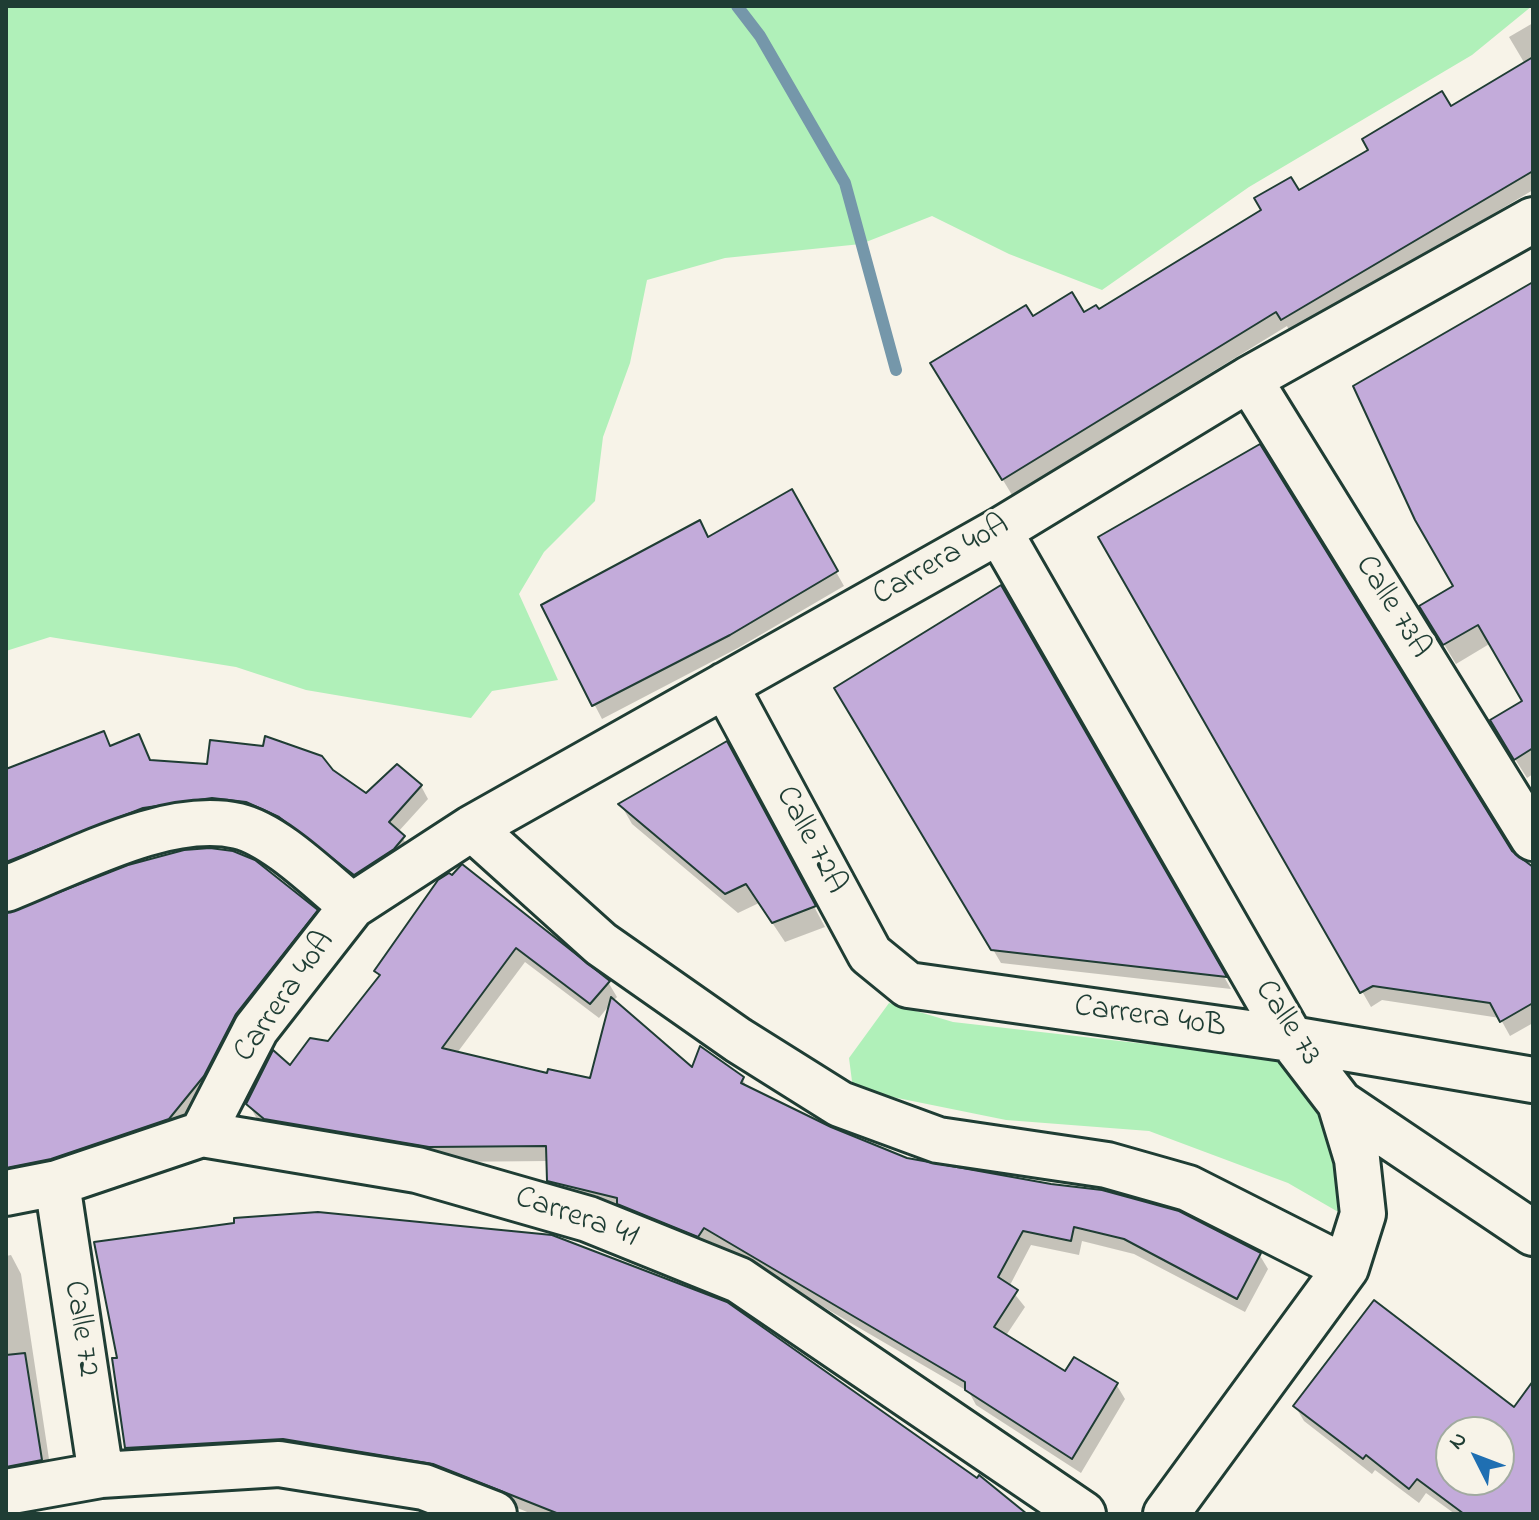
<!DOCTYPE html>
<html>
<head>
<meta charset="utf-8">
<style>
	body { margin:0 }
	#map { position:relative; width:1539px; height:1520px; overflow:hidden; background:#f7f3e8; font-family:"Indie Flower",sans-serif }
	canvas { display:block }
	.frame { position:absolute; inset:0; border:8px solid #1f3d34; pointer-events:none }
	.north { position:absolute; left:1435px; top:1416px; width:80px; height:80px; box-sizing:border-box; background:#f7f3e8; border:2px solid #a1aaa0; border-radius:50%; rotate:312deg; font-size:22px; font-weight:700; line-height:32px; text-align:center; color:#1f3d34 }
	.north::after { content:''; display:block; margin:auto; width:28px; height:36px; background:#1f6fb2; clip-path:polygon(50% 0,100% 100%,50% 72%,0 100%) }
</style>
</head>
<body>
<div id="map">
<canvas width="1539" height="1520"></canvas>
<div class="frame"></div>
<div class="north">N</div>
</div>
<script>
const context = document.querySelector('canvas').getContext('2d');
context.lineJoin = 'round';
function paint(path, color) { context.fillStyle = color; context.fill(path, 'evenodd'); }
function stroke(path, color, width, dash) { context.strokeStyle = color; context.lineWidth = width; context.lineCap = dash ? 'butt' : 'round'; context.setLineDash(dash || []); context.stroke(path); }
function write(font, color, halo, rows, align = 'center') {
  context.font = font + ' "Indie Flower",sans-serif'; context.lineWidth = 6; context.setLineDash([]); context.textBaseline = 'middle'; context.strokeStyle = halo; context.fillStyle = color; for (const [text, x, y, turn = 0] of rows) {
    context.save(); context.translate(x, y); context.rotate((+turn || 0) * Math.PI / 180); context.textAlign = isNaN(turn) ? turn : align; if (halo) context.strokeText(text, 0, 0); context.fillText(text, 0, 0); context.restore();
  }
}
const green = new Path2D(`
	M6 6H1532L1472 55 1249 187 1102 290 1009 254 932 216 861 244 725 258 647 280 630 363 603 437 595 501 544 552 519 594 558 680 492 691 471 718 306 690 236 667 50 637 6 651Z
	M889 1003 953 1022 1286 1060 1310 1080 1342 1171 1340 1213 1288 1183 1149 1131 1006 1120 853 1089 849 1058Z`);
const shadow = new Path2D(`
	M1533 23V190L1291 335 1287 326 1012 495 933 364 1032 319 1098 312 1525 64 1509 37Z
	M1533 284V774L1527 778 1503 740 1525 702 1491 643 1456 664 1433 626 1455 587Z
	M791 492 844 586 738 648 602 719 543 606 708 539Z
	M1101 538 1529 864 1533 871V1023L1510 1036 1500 1018 1382 1000 1371 1007Z
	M1000 587 1231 989 1001 963 837 688Z
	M103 733 111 748 138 737 151 762 331 772 366 795 421 786 428 799 398 832 411 850 362 887 255 815 6 878V772Z
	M737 763 825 927 785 942 759 903 738 913 632 824 621 805Z
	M439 881 608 982 617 997 613 1001 693 1070 742 1078 748 1089 830 1129 906 1159 1259 1254 1268 1269 1245 1312 1134 1254 1082 1241 1079 1255 1031 1245 1009 1287 1025 1307 1005 1337 1066 1374 1116 1384 1125 1399 1081 1473 976 1405 969 1392 712 1242 707 1250 558 1196 549 1181V1161L439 1162 274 1133 257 1119 248 1103 291 1067 329 1043 380 977 377 971ZM525 962 599 1018 612 1002 592 1080 549 1075 457 1053Z
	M316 911 323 924 210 1089 177 1131 6 1183V915Z
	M11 1255 21 1274 52 1479 6 1490V1256Z
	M114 1360 1025 1514H532L442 1477 135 1461 127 1448Z
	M1533 1394V1514H1455L1426 1493 1419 1503 1375 1470 1372 1474 1304 1421 1295 1406 1514 1410ZM1451 1432H1499V1480H1451Z`);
const stream = new Path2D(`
	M737 6 760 36 845 183 896 370`);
const building = new Path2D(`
	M1533 57V171L1281 320 1276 312 1002 480 930 363 1026 305 1033 316 1072 292 1084 312 1096 305 1099 309 1261 210 1254 198 1291 177 1299 190 1368 150 1362 139 1442 91 1451 106Z
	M1533 282V748L1514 760 1490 720 1522 701 1478 625 1443 645 1419 606 1453 586 1415 520 1353 386Z
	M1260 444 1512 851 1533 867V1003L1500 1022 1490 1003 1373 986 1360 993 1098 537Z
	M792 489 838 571 730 635 592 706 541 605 700 520 708 537Z
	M1001 585 1227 977 991 950 834 688Z
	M104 731 110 746 139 734 150 760 207 764 210 740 263 746 265 736 322 756 333 770 366 793 397 764 422 785 389 822 405 836 394 849 354 875 279 817 246 802 212 798 143 808 6 862V769Z
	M727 741 816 906 772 923 746 884 725 894 618 804Z
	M210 848 233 851 255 860 318 910 236 1014 204 1076 169 1119 51 1159 6 1168V913L128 865 184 850Z
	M462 864 610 981 590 1004 516 948 442 1048 547 1073 548 1069 590 1078 611 997 692 1067 700 1046 744 1077 741 1083 831 1127 907 1158 1051 1184 1102 1190 1179 1211 1261 1253 1237 1299 1124 1239 1074 1227 1071 1241 1023 1231 998 1277 1018 1290 994 1327 1065 1371 1074 1357 1118 1383 1072 1459 965 1390V1382L704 1228 698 1237 617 1204V1198L547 1181 546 1146 429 1147 264 1119 246 1104 273 1050 290 1065 310 1038 328 1041 380 975 374 971 438 880 449 873 452 875Z
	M318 1212 552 1235 727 1302 977 1478 979 1475 1027 1514H559L433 1464 283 1439 125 1448 112 1358H117L94 1242 234 1223V1218Z
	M1374 1300 1514 1407 1533 1381V1514H1464L1417 1479 1409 1489 1366 1455 1363 1459 1293 1406ZM1451 1432H1499V1480H1451Z
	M25 1353 42 1460 6 1467V1355Z`);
const minor = new Path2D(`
	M1249 379 1533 838
	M999 531 1291 1039 1340 1103 1357 1159 1363 1214 1346 1268 1166 1514
	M725 685 870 954 908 985 1291 1039 1533 1080
	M472 828 601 944 738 1040 840 1104 938 1140 1107 1165 1188 1188 1346 1268
	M6 889C73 863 166 810 238 826 276 835 322 882 352 906
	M1340 1103 1533 1233
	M202 1134 256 1029 352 906 472 828 999 531 1249 379 1533 220
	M57 1183 101 1475
	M6 1193 57 1183 202 1134 417 1170 588 1219 739 1280 1083 1514
	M6 1492 101 1475 279 1464 424 1487 494 1514`);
const streetNames = [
	["Carrera 40A",942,562,-30],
	["Calle 73A",1391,608,58],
	["Calle 72A",809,841,62],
	["Carrera 40A",286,998,-55],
	["Carrera 40B",1150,1019,8],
	["Calle 73",1286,1024,57],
	["Carrera 41",576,1219,19],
	["Calle 72",79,1329,81]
];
paint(green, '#b0f0b9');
paint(shadow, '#0003');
stroke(stream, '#7597aa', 12);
paint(building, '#c3abda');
stroke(building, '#1f3d34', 2);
stroke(minor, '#1f3d34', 50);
stroke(minor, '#f7f3e8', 44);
write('32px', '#1f3d34', '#f7f3e8', streetNames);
</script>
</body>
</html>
